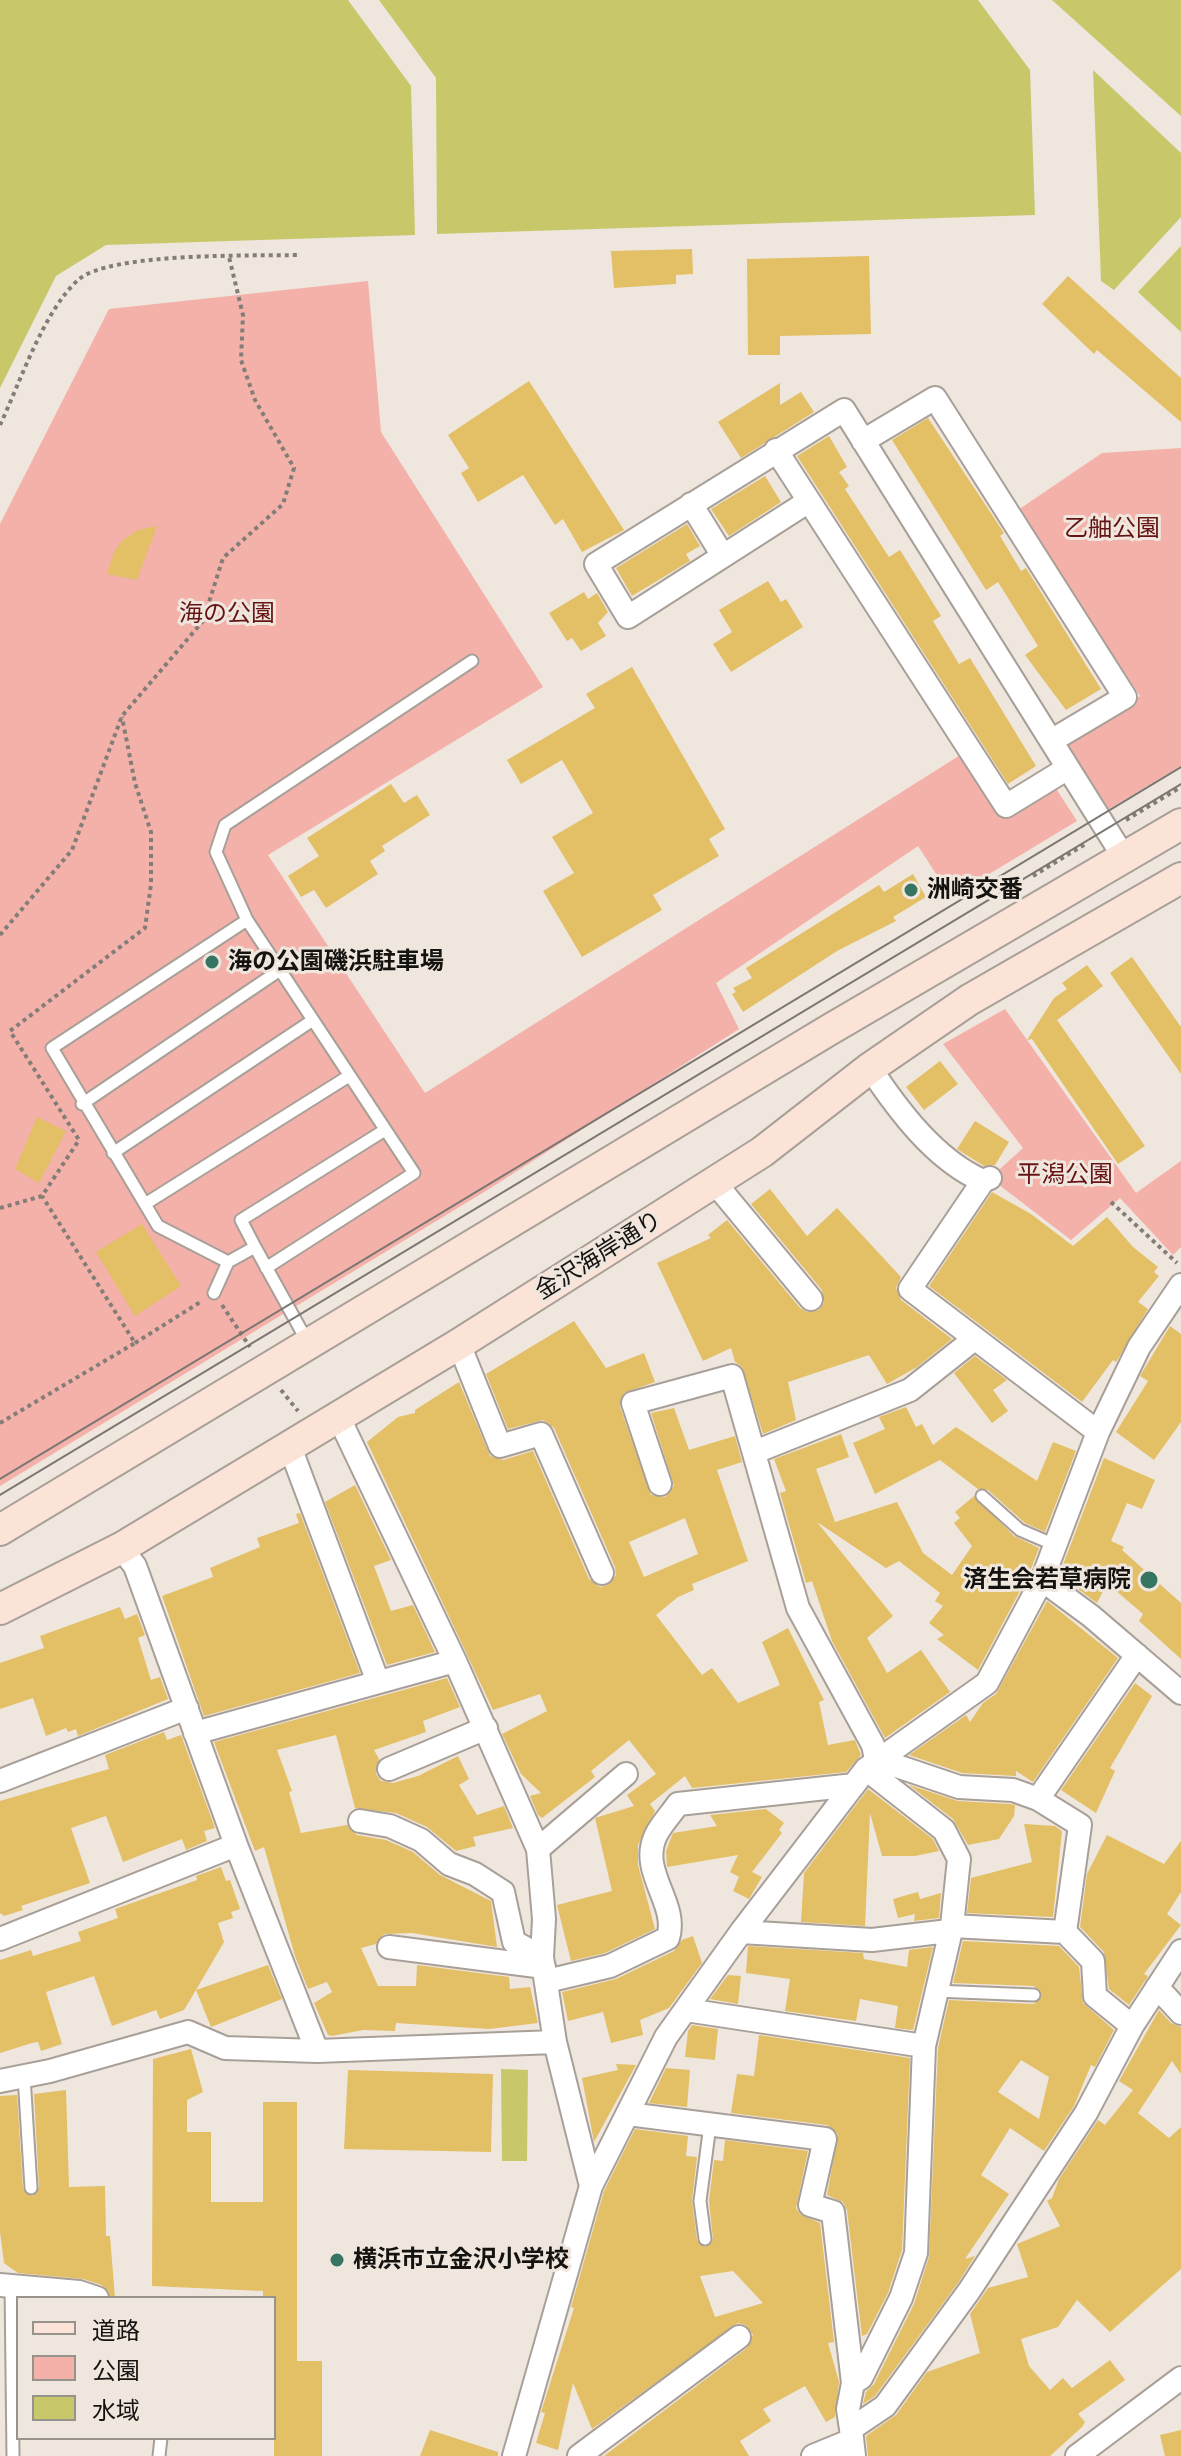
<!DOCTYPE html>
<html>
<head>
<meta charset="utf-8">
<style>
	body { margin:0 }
	#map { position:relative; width:1181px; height:2456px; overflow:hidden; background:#efe6de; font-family:"Open Sans","Noto Sans JP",sans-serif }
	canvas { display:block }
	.legend { position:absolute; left:16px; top:2296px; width:260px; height:144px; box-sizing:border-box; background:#efe6de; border:2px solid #98928c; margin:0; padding:10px 14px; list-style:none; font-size:24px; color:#151310 }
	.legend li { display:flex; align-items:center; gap:16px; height:40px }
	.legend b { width:40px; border:2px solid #98928c }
</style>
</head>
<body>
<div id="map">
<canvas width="1181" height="2456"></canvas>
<ul class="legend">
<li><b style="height:10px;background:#fce3d7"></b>道路</li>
<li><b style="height:22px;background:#f3b1aa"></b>公園</li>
<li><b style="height:22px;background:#c8c86b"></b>水域</li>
</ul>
</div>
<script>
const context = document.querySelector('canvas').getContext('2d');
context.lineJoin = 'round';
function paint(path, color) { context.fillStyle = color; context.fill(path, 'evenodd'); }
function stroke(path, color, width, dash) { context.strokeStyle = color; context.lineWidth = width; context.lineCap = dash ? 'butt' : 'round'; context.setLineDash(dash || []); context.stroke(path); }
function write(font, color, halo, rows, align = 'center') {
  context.font = font + ' "Open Sans","Noto Sans JP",sans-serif'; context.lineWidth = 6; context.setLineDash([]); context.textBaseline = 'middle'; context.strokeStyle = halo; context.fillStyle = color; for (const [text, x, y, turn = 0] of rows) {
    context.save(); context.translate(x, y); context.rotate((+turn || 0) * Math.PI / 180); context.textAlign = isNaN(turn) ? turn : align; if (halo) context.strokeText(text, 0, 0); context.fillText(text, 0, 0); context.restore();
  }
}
const green = new Path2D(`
	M368 281 381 432 543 687 268 855 425 1093 965 752 1005 813 1053 784 1077 821 951 897 918 846 716 983 739 1029 489 1189 0 1486V524L109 309Z
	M1181 448V766L1109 809 1068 744 1140 696 1018 510 1102 453Z
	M1005 1009 1136 1193 1181 1161V1247L1173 1255 1120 1198 1071 1240 990 1178 1023 1148 943 1044Z`);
const water = new Path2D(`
	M0 0H348L411 86 415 235 106 245 56 276 0 388Z
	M379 0H978L1030 70 1035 215 437 234 436 78Z
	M1052 0H1181V116Z
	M1093 70 1181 153V217L1114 290 1101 281Z
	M1181 246V332L1138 292Z
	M501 2069 528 2070 527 2161H502Z`);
const building = new Path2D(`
	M692 249 693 274 676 275V284L614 288 611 251Z
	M869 256 871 334 780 336V355H748L747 259Z
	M1068 276 1181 378V422L1097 350 1094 354 1042 304Z
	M529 381 624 530 582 552 563 519 555 525 523 475 478 502 461 473 469 468 448 435Z
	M780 383V405L801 392 814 412 741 458 718 422Z
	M928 418 1004 533 1000 536 1021 571 1026 568 1101 689 1066 710 1025 655 1038 646 998 582 986 590 892 440Z
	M829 436 847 467 839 472 849 486 845 489 889 557 900 550 941 616 933 621 959 664 970 658 1036 766 1008 784 797 456Z
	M765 476 781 502 729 536 711 509Z
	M687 524 700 546 686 554 690 561 632 596 616 568Z
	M157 526 137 580 107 574 114 552 123 540 138 530Z
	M768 581 781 602 786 599 803 627 731 672 713 644 732 632 719 610Z
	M584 592 588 599 597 593 608 612 598 623 606 636 581 651 572 638 567 641 549 613Z
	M632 667 725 829 709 839 719 856 653 895 662 910 582 957 543 891 574 873 552 837 593 813 562 760 521 784 507 760 595 708 586 694Z
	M391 784 404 803 417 795 430 815 382 846 385 851 370 861 378 874 326 908 314 890 301 897 288 876 319 856 307 838Z
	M913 874 926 897 893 917 896 921 837 951 743 1012 732 994 736 992 733 988 752 978 746 968 879 885 884 892Z
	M1132 957 1181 1027V1074L1110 973Z
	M1087 965 1103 986 1057 1020 1145 1146 1118 1164 1032 1039 1027 1040 1054 998 1067 989 1062 983Z
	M940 1061 958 1084 924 1110 906 1087Z
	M37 1117 66 1131 39 1183 15 1169Z
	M975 1121 1009 1142 995 1165 984 1166 957 1149Z
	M770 1189 807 1236 837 1208 901 1277 896 1288 901 1300 952 1339 917 1367 887 1384 869 1355 788 1382 796 1420 763 1434 742 1367 735 1362 731 1348 703 1361 657 1263 711 1238 708 1235 727 1220 800 1308 807 1312 819 1310 824 1303 822 1290 751 1204Z
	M992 1192 1031 1214 1073 1246 1107 1217 1133 1247 1158 1267 1154 1272 1159 1276 1138 1302 1148 1309 1116 1362 1113 1360 1082 1402 929 1286Z
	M142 1224 181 1286 135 1316 96 1252Z
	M574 1321 606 1368 644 1353 655 1382 624 1393 620 1407 651 1495 665 1497 674 1486 651 1413 674 1408 689 1450 735 1436 742 1462 717 1470 748 1561 692 1584 694 1590 678 1597 656 1615 702 1675 712 1668 738 1703 780 1685 762 1642 788 1628 824 1700 819 1702 828 1745 855 1740 861 1755 846 1772 692 1788 685 1776 650 1804 655 1811 638 1845V1865L655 1929 605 1953 571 1961 557 1905 612 1891 595 1818 634 1806 627 1795 656 1774 629 1740 591 1771 595 1777 542 1818 538 1815 530 1796 541 1793 521 1774 502 1734 547 1711 540 1694 493 1710 367 1442 398 1417 415 1413V1410L459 1382 490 1456 503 1460 533 1451 589 1579 600 1587 608 1585 616 1575 615 1567 554 1428 543 1420 508 1429 486 1374ZM685 1518 698 1554 644 1577 629 1542Z
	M1170 1326 1181 1334V1422L1154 1460 1116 1432 1148 1381 1140 1376Z
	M975 1356 1007 1380 993 1390 1008 1411 992 1423 954 1373Z
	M906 1407 916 1427 922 1424 933 1445 956 1427 1037 1481 1053 1442 1076 1451 1045 1532 1025 1523 988 1490 978 1489 940 1460 875 1494 853 1443 885 1429 879 1417Z
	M841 1434 849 1457 816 1469 835 1522 897 1502 923 1553 952 1575 972 1546 954 1523 960 1518 955 1512 974 1496 1014 1536 1039 1548 1029 1574 978 1670 937 1639 944 1635 929 1623 943 1606 935 1601 940 1593 899 1561 886 1568 817 1522 893 1616 867 1638 885 1669 887 1673 921 1650 950 1692 885 1738 832 1641 812 1581 806 1583 780 1493 786 1491 774 1459Z
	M1104 1458 1155 1480 1142 1509 1127 1503 1111 1541 1124 1547 1122 1550 1181 1603V1659L1139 1621 1143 1614 1107 1583 1097 1603 1059 1575Z
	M355 1485 391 1560 374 1566 391 1611 413 1605 435 1652 387 1665 325 1502Z
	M300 1513 360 1673 204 1716 162 1596 213 1577 210 1568 260 1547 257 1538 299 1523 296 1514Z
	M1047 1601 1118 1658 1033 1782 1016 1771V1776L962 1773 909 1755 966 1715 970 1722 983 1703 996 1694Z
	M120 1607 125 1619 137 1614 145 1635 138 1638 151 1680 160 1677 168 1699 78 1736 76 1729 68 1732 66 1728 46 1736 33 1698 0 1709V1663L44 1648 40 1636Z
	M447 1678 460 1707 423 1721 426 1732 374 1750 379 1759 376 1774 381 1781 393 1783 418 1776 458 1756 469 1779 459 1785 477 1815 504 1806 513 1828 473 1837 476 1846 456 1851 427 1827 396 1813 355 1808 336 1735 277 1750 292 1791 289 1792 301 1833 347 1825 357 1835 386 1840 413 1852 440 1875 491 1901 497 1947 412 1933 384 1934 376 1944 361 1948 378 1986H416L417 1965 509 1977 510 1989 530 1987 538 2023 489 2029 396 2023 395 2031 363 2030 332 2036 328 2035 314 2003 332 1992 327 1982 308 1989 295 1956 264 1847 255 1851 214 1742Z
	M1135 1683 1152 1696 1110 1768 1115 1771 1096 1813 1061 1790Z
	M164 1732 167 1740 181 1735 215 1828 204 1831 207 1841 186 1850 182 1839 123 1862 106 1816 71 1828 90 1883 21 1906 23 1910 4 1916 0 1913V1801L109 1769 105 1755Z
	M909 1785 958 1801 1010 1804 1015 1805 1014 1816 999 1839 968 1845 953 1819Z
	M868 1789 933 1839 939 1851 915 1856H882L870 1813 865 1926 801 1922 804 1873Z
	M766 1809 784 1823 779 1830 782 1833 752 1872 762 1877 749 1899 733 1891 739 1877 730 1872 738 1855 667 1867 666 1851 673 1833 717 1826 710 1815Z
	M1024 1824 1055 1826 1062 1831 1053 1917 967 1913 971 1878 1032 1862Z
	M1107 1835 1164 1864 1181 1841V1892L1167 1914 1181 1925 1144 1974 1148 1976 1129 2005 1109 1989 1104 1952 1080 1927 1087 1874Z
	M221 1867 226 1881 230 1880 240 1909 231 1912 233 1918 218 1923 224 1942 196 1990 268 1965 282 1999 211 2027 196 1990 184 2010 160 2019 156 2010 112 2026 94 1976 46 1992 62 2044 41 2051 38 2042 32 2043 0 2053V1960L31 1950 33 1956 81 1941 78 1932 118 1918 115 1909 197 1880 196 1876Z
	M918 1892 920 1899 941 1893 939 1918 914 1921 915 1914 898 1918 893 1899Z
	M693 1936 702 1963 669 2008 640 2020 643 2035 611 2043 603 2012 568 2021 562 1992 616 1979 674 1951 682 1940Z
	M963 1941 1059 1946 1079 1967 1083 2003 1114 2030 1095 2067 1091 2065 1074 2106 1044 2151 1010 2128 981 2175 1009 2194 965 2259 975 2256 958 2283 875 2396 863 2404 866 2392 874 2384 914 2304 929 2257 938 2048 949 2000 1034 2004 1042 1996 1034 1986 953 1983ZM1021 2060 1049 2077 1039 2119 998 2092Z
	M748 1946 863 1953 864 1959 907 1967 909 1950 933 1947 913 2030 895 2028 898 2006 860 1999 856 2021 785 2011 790 1979 746 1973Z
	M728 1975 741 1976 738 2004 710 1999Z
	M1159 2010 1171 2023 1181 2027V2074L1172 2061 1138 2113 1169 2138 1181 2127V2269L1110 2332 1077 2300 1058 2327 1021 2339 1029 2366 1050 2390 1063 2378 1072 2388 1110 2360 1125 2380 1078 2414 1085 2422 1082 2427 1050 2456H868L866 2436 896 2415 927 2372 980 2353 970 2314 988 2288 1028 2277 1017 2244 1060 2226 1047 2201 1052 2198 1059 2179 1098 2120 1105 2125 1133 2090 1119 2081Z
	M692 2025 718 2029 715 2060 685 2057 688 2031Z
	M759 2035 910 2058 902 2250 888 2293 867 2334 862 2336 847 2210 843 2202 827 2195 838 2134 827 2125 731 2113 737 2074 754 2076Z
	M191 2049 203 2092 187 2100V2132H211V2202H263V2102H297V2361H322V2456H274V2298H263V2291L152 2286 153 2059Z
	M616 2064 636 2065 594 2142 582 2078 618 2070Z
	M666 2068 690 2070 687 2107 649 2103Z
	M348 2070 493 2074 491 2152 344 2149Z
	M66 2090 69 2187 105 2186 106 2236H110L115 2298H111L102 2285 83 2279 18 2273 4 2263 0 2232V2096L17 2095 23 2189 32 2196 39 2187 34 2094Z
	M635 2129 688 2136 686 2156 697 2157 692 2200 697 2240 705 2247 713 2239 709 2201 714 2160 723 2161 725 2140 808 2151 796 2208 801 2215 820 2223 834 2342 828 2343 839 2382 835 2417 826 2422 805 2386 763 2409 771 2421 740 2441 749 2456H604L747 2348 753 2335 745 2325 738 2323 592 2429 573 2383 558 2450 536 2443 545 2413 541 2412 574 2308 571 2307 604 2191ZM733 2271 763 2303 715 2317 700 2276Z
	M430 2430 498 2452V2456H420Z
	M1181 2430V2456H1165L1160 2435Z`);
const path = new Path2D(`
	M0 425C20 383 43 312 78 280 109 252 254 256 300 255
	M1126 820 1181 787
	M1033 876 1087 843
	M0 935 72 850 122 716 203 621 223 558 283 504 294 468 255 400 241 360 243 315 229 257
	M1111 1202 1177 1263
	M0 1208 42 1196 79 1140 10 1031 145 928 151 884V832L135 783 122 717
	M222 1305 250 1347
	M135 1343 202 1301
	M281 1390 298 1411
	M0 1423 135 1343 42 1196`);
const lane = new Path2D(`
	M82 1104 280 970
	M113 1153 313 1020
	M145 1204 349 1076
	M255 1247 307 1341
	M228 1262 158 1226 52 1048 247 920
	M266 1268 414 1173 247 920 216 852 225 825 472 661
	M214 1293 228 1262 255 1247 241 1220 385 1130
	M982 1496 1020 1530 1055 1545
	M935 1991 1034 1995
	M24 2076 31 2188
	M705 2239 700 2201 710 2125
	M11 2285 13 2456
	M159 2456 161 2438`);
const street = new Path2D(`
	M863 441 935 398 1125 697 1051 741
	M776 450 1006 806 1068 768
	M809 501 628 617 596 564 844 410 1125 859
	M691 504 723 556
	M870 1068C898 1110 935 1160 983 1181
	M990 1178 983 1181 910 1289 1098 1432
	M715 1183 811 1299
	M459 1344 500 1446 541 1434 602 1573
	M339 1418 455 1661 538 1849 544 1919 542 1957 555 2042 591 2186
	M290 1447 378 1682
	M755 1452 910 1390 973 1340
	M660 1484 633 1403 732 1376 798 1608 873 1745 876 1759 959 1787 1013 1790 1038 1799 1080 1825 1065 1932 1093 1961 1095 1996 1132 2026
	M121 1548 135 1566 236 1845 317 2051
	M1042 1580 1091 1616 1181 1693
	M195 1733 455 1661
	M389 1769 486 1728
	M0 1781 187 1708
	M1038 1799 1137 1655
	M360 1821 390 1826 421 1840 449 1864 475 1874 503 1892 514 1942 542 1957
	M538 1849 626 1774
	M952 1926 1065 1932
	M741 1932 872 1940 949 1931
	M0 1939 236 1845
	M389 1947 544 1967
	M547 1981 610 1966 668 1938C679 1903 638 1872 656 1835 661 1825 671 1814 678 1804L854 1785
	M1157 1987 1181 2013
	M686 2010 924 2046
	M0 2081 50 2071 188 2032 225 2048 317 2051 555 2042
	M628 2114 825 2139 810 2205 833 2212 853 2383 848 2409 851 2429
	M0 2285 79 2292 97 2298
	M853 2383 861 2378 901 2298 916 2253 924 2046 952 1926 959 1859 944 1830 866 1769
	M514 2456 591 2186 666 2037 741 1932 866 1769 987 1683 1042 1580 1098 1432 1139 1347 1181 1285
	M579 2456 739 2337
	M813 2456 852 2440
	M854 2456 851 2429 885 2406 969 2291 1086 2113 1132 2026 1181 1951
	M1077 2456 1181 2378`);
const secondary = new Path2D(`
	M0 1530 829 1030 1181 824
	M0 1609 121 1548 459 1344 762 1152 870 1068 969 1000 1181 878`);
const tram = new Path2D(`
	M0 1479 1181 767
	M0 1495 1181 784`);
const markers = [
	[911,890,8,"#367561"],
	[212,962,8,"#367561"],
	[1149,1580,10,"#367561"],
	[337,2260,8,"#367561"]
];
const parkNames = [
	["乙舳公園",1112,529],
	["海の公園",227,614],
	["平潟公園",1065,1175]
];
const poiNames = [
	["洲崎交番",927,890],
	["海の公園磯浜駐車場",228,962],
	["済生会若草病院",1131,1580,"right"],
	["横浜市立金沢小学校",353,2260]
];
const streetNames = [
	["金沢海岸通り",599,1256,-32]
];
paint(green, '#f3b1aa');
paint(water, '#c8c86b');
paint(building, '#e3bf66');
stroke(lane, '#a8a098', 15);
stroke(street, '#a8a098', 26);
stroke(secondary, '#a8a098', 34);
stroke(path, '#827d77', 4, [4, 4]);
stroke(lane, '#fff', 11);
stroke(street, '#fff', 22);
stroke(secondary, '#fce3d7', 30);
stroke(tram, '#7b7671', 2);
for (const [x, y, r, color] of markers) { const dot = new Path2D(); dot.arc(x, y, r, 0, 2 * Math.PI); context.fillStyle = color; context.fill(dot); stroke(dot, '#efe6de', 3); }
write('24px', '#661314', '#efe6de', parkNames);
write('bold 24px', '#151310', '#efe6de', poiNames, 'left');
write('24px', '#151310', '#efe6de', streetNames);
</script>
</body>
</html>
